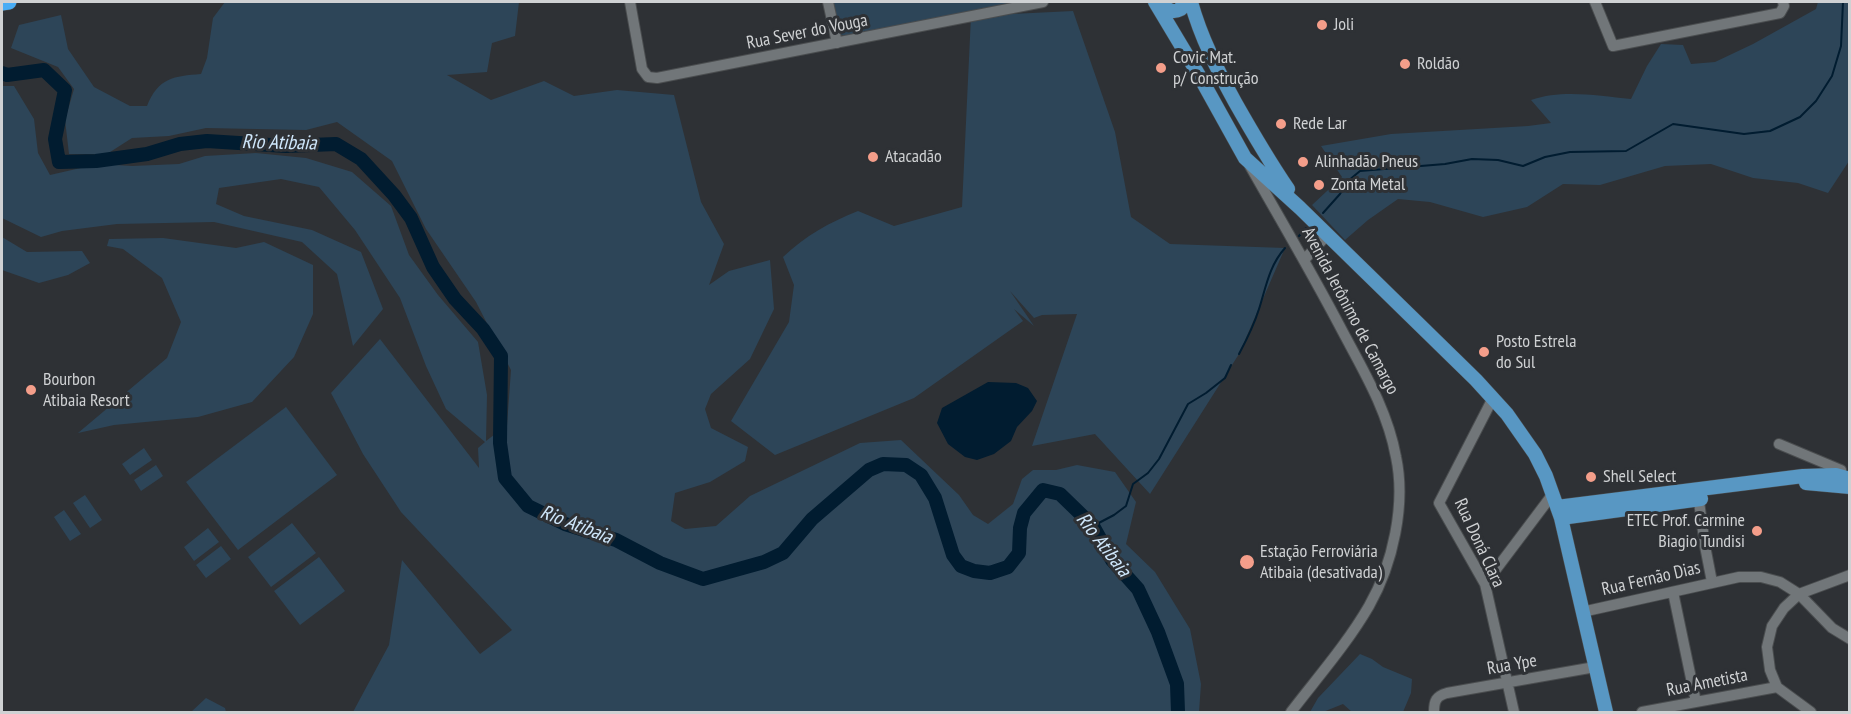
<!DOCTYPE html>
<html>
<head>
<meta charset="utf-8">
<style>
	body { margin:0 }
	#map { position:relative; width:1851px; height:714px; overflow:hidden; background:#2e3135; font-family:"PT Sans Narrow",sans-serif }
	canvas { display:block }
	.frame { position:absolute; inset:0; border:3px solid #cfd1d3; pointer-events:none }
</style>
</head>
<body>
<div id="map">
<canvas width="1851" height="714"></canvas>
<div class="frame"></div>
</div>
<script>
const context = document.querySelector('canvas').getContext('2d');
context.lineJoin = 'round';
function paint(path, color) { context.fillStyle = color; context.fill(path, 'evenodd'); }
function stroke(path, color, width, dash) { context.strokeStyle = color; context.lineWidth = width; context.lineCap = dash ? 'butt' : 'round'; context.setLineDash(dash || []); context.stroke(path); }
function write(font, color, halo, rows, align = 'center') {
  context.font = font + ' "PT Sans Narrow",sans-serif'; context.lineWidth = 6; context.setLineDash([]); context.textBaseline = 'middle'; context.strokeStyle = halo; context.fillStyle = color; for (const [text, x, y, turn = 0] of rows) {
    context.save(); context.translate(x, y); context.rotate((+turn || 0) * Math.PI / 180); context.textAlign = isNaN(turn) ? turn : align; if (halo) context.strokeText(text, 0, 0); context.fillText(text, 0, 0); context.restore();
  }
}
const green = new Path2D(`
	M225 2H519L515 36 492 43 487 72 447 75 491 100 544 81 574 96 617 90 674 95 701 202 724 244 709 285 729 271 770 260 774 309 750 359 711 394 705 409 711 428 748 447 745 461 710 482 675 493 671 521 685 529 716 526 750 496 860 443 901 440 959 495 973 515 988 524 1013 504 1022 479 1033 470H1056L1077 465 1115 472 1136 502 1126 544 1155 572 1190 629 1201 684 1199 712H353L389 645 402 560 480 654 512 630 401 512 363 454 331 393 380 339 479 468 478 448 485 442 446 409 426 366 400 298 355 230 319 187 281 179 219 188 216 204 244 216 312 230 361 252 383 309 353 346 337 274 302 242 214 222 117 224 62 231 41 237 2 218V86H14L34 119 38 153 50 175 98 164 132 166 179 164 205 156 256 153 306 158 352 172 391 206 409 255 438 295 478 342 487 395 486 441 507 425 511 370 476 302 426 229 392 161 337 122 306 130 206 128 169 136 132 138 107 154H69L65 120 74 89 58 67 11 48 19 25 61 15 68 49 94 87 130 106H147C158 78 174 76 201 74L207 58 213 18Z
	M830 2H1025L847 36 839 34Z
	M1818 2H1849V161L1828 193 1798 183 1753 178 1711 164 1665 166 1600 185 1563 184 1527 207 1483 217 1430 202 1398 199 1368 220 1345 240 1312 205 1342 177 1321 146 1391 134 1528 126 1551 123 1531 100C1563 89 1598 96 1631 99L1647 66 1661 44 1683 45 1691 64 1715 62 1753 44 1816 9Z
	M1073 11 1115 132 1131 217 1170 244 1285 248 1239 354 1150 494 1095 434 1032 446 1077 314 1042 315 1034 318 1010 291 1034 326 1014 309 1023 321 914 398 775 455 731 421 789 322 794 285 783 257C805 236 830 222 858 211L894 226 962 207 971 16Z
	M2 237 27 252 82 251 90 263 68 275 39 283 2 270Z
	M163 238 236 248 264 242 313 265V314L294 357 252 402 198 417 114 425 78 433 167 358 181 322 162 278 123 249 107 246 109 239Z
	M286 407 337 475 238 550 186 482Z
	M144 448 152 460 130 475 122 464Z
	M156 465 163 476 141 491 134 480Z
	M85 495 102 520 90 528 73 503Z
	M64 510 81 534 70 541 54 517Z
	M292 523 316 553 271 587 248 557Z
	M208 528 219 542 194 561 184 547Z
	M221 546 231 559 206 578 196 565Z
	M319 557 345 591 300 625 274 591Z
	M1360 654 1372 659 1383 667 1412 679 1411 693 1403 712H1352L1343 704 1323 712H1310L1318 698Z
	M206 698 225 708 226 712H191Z`);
const water = new Path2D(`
	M988 382 1016 383 1028 388 1037 401 1032 411 1017 427 1011 441 994 454 977 460 965 457 948 444 937 423 942 408Z`);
const stream = new Path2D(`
	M1323 213 1340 194 1348 181 1360 171 1445 164 1472 159 1498 160 1523 166 1545 157 1570 152 1626 151 1673 124 1744 134 1770 131 1800 117 1816 101 1832 76 1841 46 1843 2
	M1299 236 1306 228
	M1239 354C1247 339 1254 325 1259 309 1266 287 1269 266 1285 248
	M1093 526 1114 515 1126 506 1133 484 1148 473 1159 459 1188 404 1206 393 1225 378 1231 365`);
const river = new Path2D(`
	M2 73 7 75 44 70 65 90 55 139 59 162 96 161 147 154 180 144 207 141 286 146 336 144 361 159 394 195 411 218 433 267 455 299 483 329 501 356 500 443 505 478 528 506 565 524 616 540 660 563 703 579 764 562 783 553 812 519 869 470 883 464 906 465 921 475 935 498 953 555 961 566 974 571 990 573 1008 567 1019 553 1020 528 1024 513 1043 490 1060 494 1093 526 1112 560 1138 589 1158 632 1177 684 1178 712`);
const minor = new Path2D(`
	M630 2 642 69 648 77 657 78 1043 2
	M828 2 837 43
	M1595 2 1613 46 1780 13 1784 6 1783 2
	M1250 166C1282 222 1315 278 1345 336 1366 375 1388 413 1396 457 1406 504 1393 564 1369 606 1347 644 1317 678 1291 712
	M1304 260 1327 235
	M1493 398 1439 503 1485 584 1514 712
	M1779 444 1841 470
	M1698 494 1705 546 1712 582
	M1485 584 1552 495
	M1673 592 1696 702
	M1582 612 1739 577H1761L1780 582 1799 594 1832 628 1850 639
	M1434 712C1434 701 1436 696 1447 693L1595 667
	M1642 712 1777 687
	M1811 712 1777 687 1770 670 1767 647 1772 626 1784 608 1799 594 1850 575`);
const major = new Path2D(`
	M1155 2 1200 77 1245 158 1300 208 1476 380 1507 414 1535 454 1546 476 1561 518 1606 712
	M1160 2C1166 9 1172 14 1181 9L1183 2
	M1191 2C1201 38 1217 69 1235 102 1252 132 1269 161 1288 189
	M1806 483 1850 487
	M1557 507 1803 476 1836 475 1850 479
	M1561 518 1701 499`);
const highway = new Path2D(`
	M2 3 9 2`);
const markers = [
	[1322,25,6,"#f49e8a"],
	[1405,64,6,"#f49e8a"],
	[1161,68,6,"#f49e8a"],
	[1281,124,6,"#f49e8a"],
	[873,157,6,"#f49e8a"],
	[1303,162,6,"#f49e8a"],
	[1319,185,6,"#f49e8a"],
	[1484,352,6,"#f49e8a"],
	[31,390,6,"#f49e8a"],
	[1591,477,6,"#f49e8a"],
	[1757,531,6,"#f49e8a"],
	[1247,562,8,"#f49e8a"]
];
const poiNames = [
	["Joli",1334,25],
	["Covic Mat.",1173,58],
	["p/ Construção",1173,79],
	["Roldão",1417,64],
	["Rede Lar",1293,124],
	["Atacadão",885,157],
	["Alinhadão Pneus",1315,162],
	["Zonta Metal",1331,185],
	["Posto Estrela",1496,342],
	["do Sul",1496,363],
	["Bourbon",43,380],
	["Atibaia Resort",43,401],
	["Shell Select",1603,477],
	["ETEC Prof. Carmine",1745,521,"right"],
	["Biagio Tundisi",1745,542,"right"],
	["Estação Ferroviária",1260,552],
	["Atibaia (desativada)",1260,573]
];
const streetNames = [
	["Rua Sever do Vouga",807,32,-11],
	["Avenida Jerônimo de Camargo",1350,311,62],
	["Rua Doná Clara",1479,543,65],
	["Rua Fernão Dias",1651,579,-13],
	["Rua Ype",1512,665,-10],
	["Rua Ametista",1707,683,-11]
];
const waterNames = [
	["Rio Atibaia",279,143,1],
	["Rio Atibaia",576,525,21],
	["Rio Atibaia",1103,545,52]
];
paint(green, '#2d4558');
paint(water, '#011c30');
stroke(stream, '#011c30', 2);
stroke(river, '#011c30', 14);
stroke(minor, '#4a4d4f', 12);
stroke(major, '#4a4d4f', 15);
stroke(highway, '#4a4d4f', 16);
stroke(minor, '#717679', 10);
stroke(major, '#5897c3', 14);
stroke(highway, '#48adf5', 15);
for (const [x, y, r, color] of markers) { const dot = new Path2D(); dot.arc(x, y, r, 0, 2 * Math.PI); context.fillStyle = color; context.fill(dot); stroke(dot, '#2e3135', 2); }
write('18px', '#cfd1d3', '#2e3135', poiNames, 'left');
write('18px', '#cfd1d3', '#2e3135', streetNames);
write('italic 20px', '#cfe7fb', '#2e3135', waterNames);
</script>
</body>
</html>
